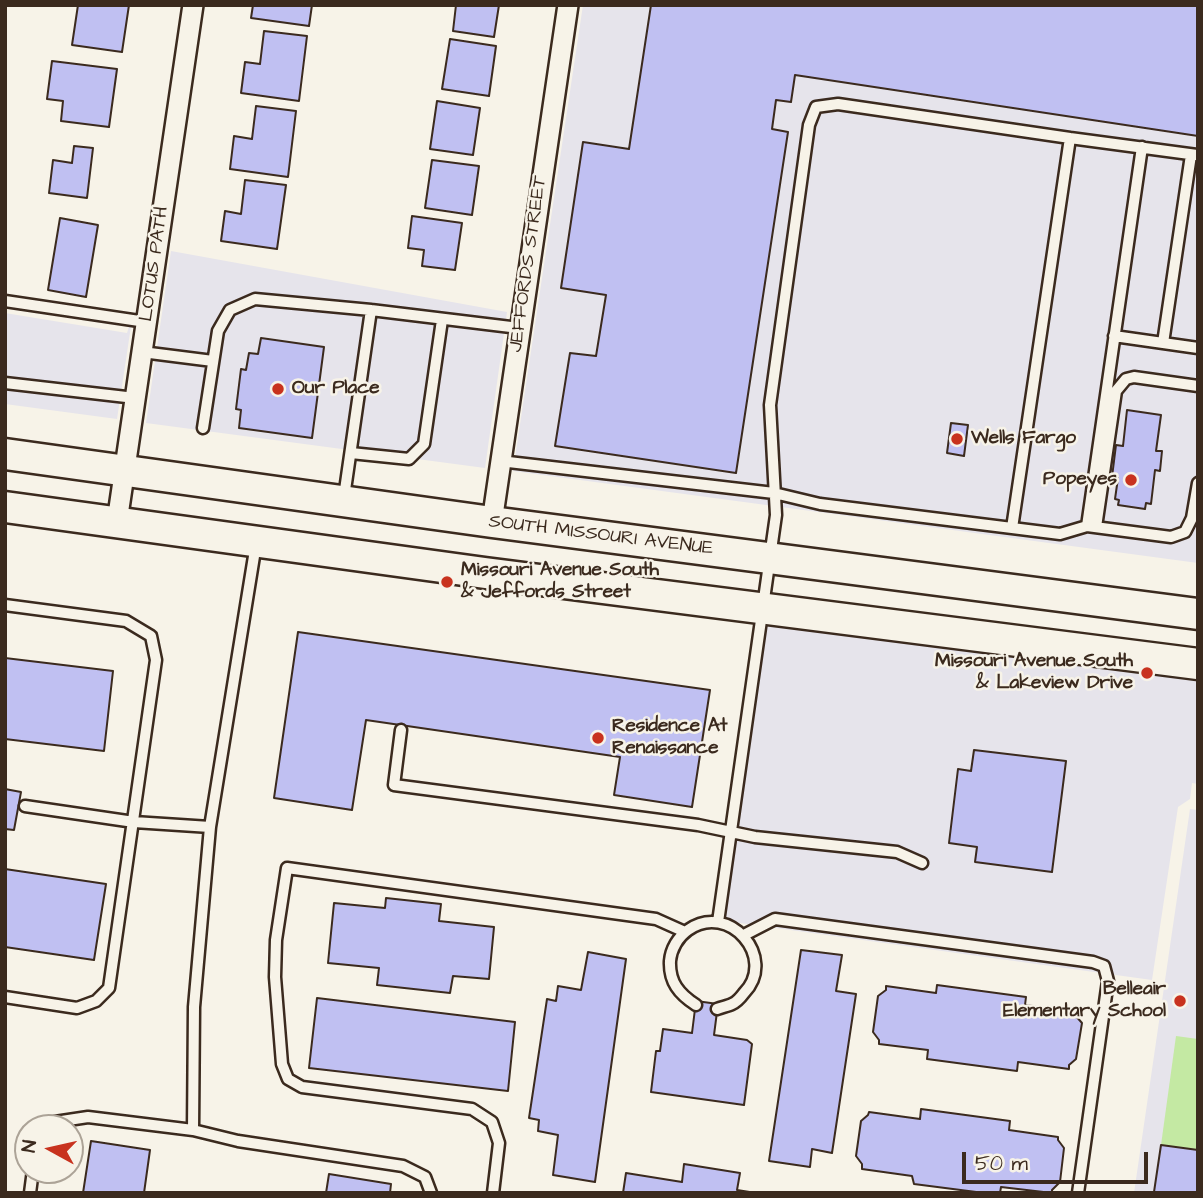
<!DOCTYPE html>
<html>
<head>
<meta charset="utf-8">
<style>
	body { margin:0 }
	#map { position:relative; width:1203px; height:1198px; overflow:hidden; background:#f7f3e8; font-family:"Architects Daughter",sans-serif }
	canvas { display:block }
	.frame { position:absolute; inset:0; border:7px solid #3b2a1e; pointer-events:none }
	.north { position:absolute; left:14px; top:1114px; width:70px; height:70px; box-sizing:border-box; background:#f7f3e8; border:2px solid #aca397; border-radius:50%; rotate:278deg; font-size:19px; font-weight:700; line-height:28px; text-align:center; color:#3b2a1e }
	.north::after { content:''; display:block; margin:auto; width:24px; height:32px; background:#c8321e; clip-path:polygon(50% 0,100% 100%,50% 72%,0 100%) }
	.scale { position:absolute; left:962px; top:1152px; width:186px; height:32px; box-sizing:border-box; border:4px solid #3b2a1e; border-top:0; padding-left:9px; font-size:21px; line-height:24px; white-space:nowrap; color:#3b2a1e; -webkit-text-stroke:5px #f7f3e8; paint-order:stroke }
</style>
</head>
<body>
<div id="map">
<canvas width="1203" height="1198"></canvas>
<div class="frame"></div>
<div class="north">N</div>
<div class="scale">50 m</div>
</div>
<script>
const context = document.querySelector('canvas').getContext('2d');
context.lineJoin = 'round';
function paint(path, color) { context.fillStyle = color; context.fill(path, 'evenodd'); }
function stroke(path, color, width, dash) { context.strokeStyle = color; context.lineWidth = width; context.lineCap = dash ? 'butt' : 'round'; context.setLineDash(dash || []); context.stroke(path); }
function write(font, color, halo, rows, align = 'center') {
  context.font = font + ' "Architects Daughter",sans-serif'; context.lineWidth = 5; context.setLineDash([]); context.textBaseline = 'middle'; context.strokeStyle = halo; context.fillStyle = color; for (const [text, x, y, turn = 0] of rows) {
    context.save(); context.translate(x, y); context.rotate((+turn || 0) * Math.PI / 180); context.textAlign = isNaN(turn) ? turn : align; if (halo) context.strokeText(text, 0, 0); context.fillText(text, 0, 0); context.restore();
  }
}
const built = new Path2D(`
	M583 5H1198V563L513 471Z
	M171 251 507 312 485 468 146 423Z
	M5 313 127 333 133 313 117 419 5 404Z
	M755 621 1198 678V784L1192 783 1190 799 1178 807 1152 980 718 920Z
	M1190 809 1198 810V1193H1134Z`);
const green = new Path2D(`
	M1176 1036 1198 1039V1150L1161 1145Z`);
const building = new Path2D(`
	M78 5H129L122 52 72 45Z
	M253 5H312L309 26 251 18Z
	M456 5H499L494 37 453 31Z
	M651 5H1198V136L795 75 791 102 776 100 772 129 788 132 736 473 555 446 570 353 596 356 606 295 561 288 583 142 629 149Z
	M264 31 307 36 299 101 241 93 245 62 260 64Z
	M450 39 496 46 489 96 442 89Z
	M52 61 117 69 109 127 61 121 63 101 47 99Z
	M437 101 480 108 473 155 430 149Z
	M256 106 296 111 288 177 230 169 234 136 252 139Z
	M74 146 93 148 87 198 49 193 53 160 72 163Z
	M432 160 479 166 472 215 425 208Z
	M245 180 286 185 277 249 221 241 225 211 241 214Z
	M412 216 462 223 455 270 422 266 424 250 408 248Z
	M60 218 98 225 86 297 48 290Z
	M261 338 324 347 312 438 239 428 241 410 236 409 241 369 246 370 249 353 258 354Z
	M1127 410 1161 415 1156 451H1162L1160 471 1155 470 1151 504 1146 503 1145 509 1118 505 1119 500 1115 499 1118 478 1112 477 1116 445 1123 446Z
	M951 423 968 425 964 456 947 453Z
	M298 632 710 690 692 807 614 795 620 757 366 720 352 810 274 798Z
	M5 658 113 671 104 751 5 739Z
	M974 750 1066 761 1052 872 975 862 977 847 949 843 958 769 971 771Z
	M5 789 21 792 14 830 5 829Z
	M5 869 106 884 94 960 5 947Z
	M386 898 441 904 439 921 494 927 489 979 453 976 450 993 377 985 379 968 328 963 334 903 385 908Z
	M801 950 842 955 836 991 856 994 832 1153 812 1149 810 1167 769 1161Z
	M588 952 626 959 595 1182 553 1175 558 1135 538 1131 539 1120 529 1118 547 999 556 1001 558 986 581 990Z
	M937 985 1026 997 1025 1005 1076 1011 1075 1015 1082 1023 1076 1059 1069 1065V1069L1018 1062 1017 1071 927 1059 928 1050 879 1044V1040L873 1032 878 996 886 990V986L936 993Z
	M317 998 515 1022 508 1091 309 1068Z
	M696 1001 718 1004 714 1035 747 1040 752 1044 744 1105 651 1092 656 1051H660L663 1029 692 1033Z
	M921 1109 1010 1121 1009 1130 1058 1137V1140L1064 1148 1060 1182 1052 1190V1193L1001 1187 1000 1193H984L914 1184 912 1176 862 1169V1164L856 1156 861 1121 868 1115 869 1112 920 1119Z
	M91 1141 150 1150 144 1193H83Z
	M1161 1145 1198 1150V1193L1154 1192Z
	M684 1164 740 1173 737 1190 756 1193H623L626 1173 682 1182Z
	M329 1174 391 1184 390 1193H326Z`);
const lane = new Path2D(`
	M1070 138 1197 155
	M5 301 146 322
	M1114 336 1198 348
	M1163 343 1191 155
	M142 352 213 361
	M5 383 135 398
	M203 428 218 331 230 310 255 299 371 310 519 328
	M351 453 409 459 424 444 442 320
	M500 461 774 493 820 504 1060 534 1087 526 1171 537 1185 532 1192 518 1198 483
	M344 497 371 310
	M1087 526 1142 147
	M1096 527 1116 391 1126 379 1134 377 1198 386
	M5 605 126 621 151 636 156 660 109 988 96 1001 77 1008 5 997
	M401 730 394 785 698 825 755 837 897 852 922 863
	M25 806 134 822 210 827
	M718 922 776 515 770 405 809 125 816 107 838 104 1070 138 1012 528
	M744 935 775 919 1093 962 1104 966 1108 981 1078 1193
	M696 1005C679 994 669 982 670 961 671 949 678 937 688 930 729 901 778 958 744 993 741 997 737 1002 732 1004 728 1006 722 1007 717 1009
	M51 1128 55 1122 88 1117 193 1130 238 1141 403 1166 425 1177 431 1193
	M193 1130 194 1007 210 827 256 544
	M30 1193 33 1170
	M493 1193 499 1143 492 1122 472 1109 302 1087 288 1079 282 1064 275 977 276 940 287 868 656 919 685 932`);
const street = new Path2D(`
	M117 522 193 5
	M492 522 568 5`);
const primary = new Path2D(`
	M5 454 492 522 1198 614
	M5 507 485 573 1198 664`);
const markers = [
	[278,389,7,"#c8321e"],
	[957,439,7,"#c8321e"],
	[1131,480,7,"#c8321e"],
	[447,582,7,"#c8321e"],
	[1147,673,7,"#c8321e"],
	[598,738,7,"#c8321e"],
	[1180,1001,7,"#c8321e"]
];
const streetNames = [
	["LOTUS PATH",155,264,-82],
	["JEFFORDS STREET",529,264,-82],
	["SOUTH MISSOURI AVENUE",601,536,7]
];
const poiNames = [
	["Our Place",292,389],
	["Wells Fargo",971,439],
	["Popeyes",1117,480,"right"],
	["Missouri Avenue South",461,571],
	["& Jeffords Street",461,593],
	["Missouri Avenue South",1133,662,"right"],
	["& Lakeview Drive",1133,684,"right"],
	["Residence At",612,727],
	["Renaissance",612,749],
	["Belleair",1166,990,"right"],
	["Elementary School",1166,1012,"right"]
];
paint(built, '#e6e4eb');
paint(green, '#c4e9a3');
paint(building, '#c0c0f2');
stroke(building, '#3b2a1e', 2);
stroke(lane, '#3b2a1e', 15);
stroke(street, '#3b2a1e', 24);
stroke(primary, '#3b2a1e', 35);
stroke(lane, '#f7f3e8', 10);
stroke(street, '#f7f3e8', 19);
stroke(primary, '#f7f3e8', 30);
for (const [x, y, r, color] of markers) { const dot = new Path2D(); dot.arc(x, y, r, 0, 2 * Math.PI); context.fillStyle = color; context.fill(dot); stroke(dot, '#f7f3e8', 2.5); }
write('19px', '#3b2a1e', '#f7f3e8', streetNames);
write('bold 19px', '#3b2a1e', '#f7f3e8', poiNames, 'left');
</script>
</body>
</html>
